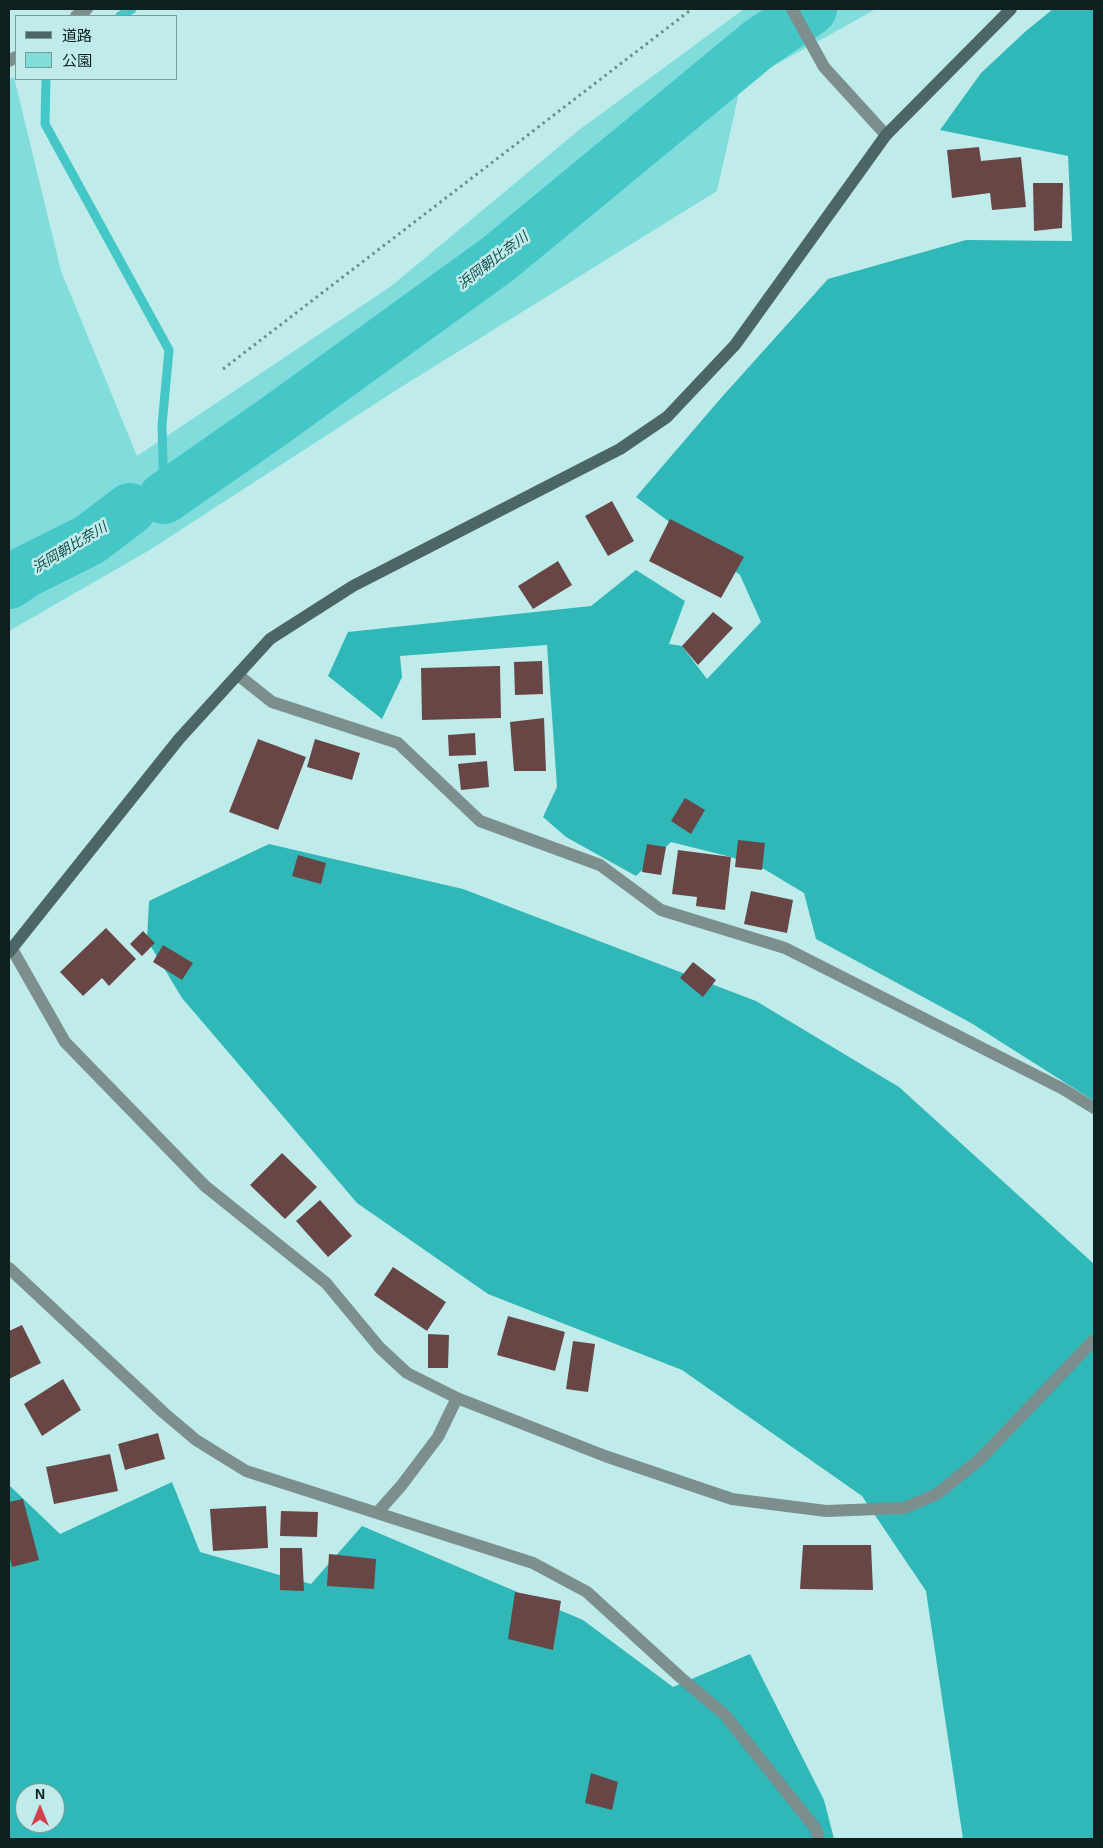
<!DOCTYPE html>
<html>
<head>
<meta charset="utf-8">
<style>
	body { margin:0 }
	#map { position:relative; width:1103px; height:1848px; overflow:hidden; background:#bfecea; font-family:Helvetica,"Noto Sans JP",sans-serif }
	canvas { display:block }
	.frame { position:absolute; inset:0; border:10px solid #0e1f1f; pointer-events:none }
	.legend { position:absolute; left:15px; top:15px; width:162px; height:65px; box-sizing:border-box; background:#bfecea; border:1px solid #789a99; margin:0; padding:6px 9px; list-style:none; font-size:15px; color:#0e1f1f }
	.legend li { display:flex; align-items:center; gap:10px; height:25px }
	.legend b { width:25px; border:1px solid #789a99 }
	.north { position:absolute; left:15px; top:1783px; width:50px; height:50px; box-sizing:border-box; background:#bfecea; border:1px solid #789a99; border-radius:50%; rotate:0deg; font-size:14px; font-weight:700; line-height:20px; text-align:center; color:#0e1f1f }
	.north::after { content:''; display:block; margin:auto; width:18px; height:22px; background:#d0404f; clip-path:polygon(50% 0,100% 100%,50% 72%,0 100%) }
</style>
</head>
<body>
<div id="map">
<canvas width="1103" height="1848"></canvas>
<div class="frame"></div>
<ul class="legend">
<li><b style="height:6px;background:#4c6666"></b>道路</li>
<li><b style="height:14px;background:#80dddb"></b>公園</li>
</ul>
<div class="north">N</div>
</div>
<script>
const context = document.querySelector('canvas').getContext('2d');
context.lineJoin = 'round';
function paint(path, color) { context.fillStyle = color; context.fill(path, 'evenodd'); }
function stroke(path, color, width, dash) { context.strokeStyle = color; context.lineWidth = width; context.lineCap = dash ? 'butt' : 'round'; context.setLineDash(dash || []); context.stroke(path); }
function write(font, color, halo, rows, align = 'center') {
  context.font = font + ' Helvetica,"Noto Sans JP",sans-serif'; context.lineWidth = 5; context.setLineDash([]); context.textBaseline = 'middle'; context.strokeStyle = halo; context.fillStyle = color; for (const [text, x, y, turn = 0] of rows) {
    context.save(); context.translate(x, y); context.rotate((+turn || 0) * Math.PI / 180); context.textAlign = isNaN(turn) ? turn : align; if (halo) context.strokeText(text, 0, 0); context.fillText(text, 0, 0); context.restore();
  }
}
const green = new Path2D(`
	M744 9H876L741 84 717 191 398 389 148 551 9 631V79L14 77 61 271 137 456 390 287 579 130Z`);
const forest = new Path2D(`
	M1053 9H1094V1101L971 1023 816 939 804 893 764 869 731 857 671 842 636 876 566 837 543 817 557 787 547 645 400 656 402 677 382 719 328 676 348 632 591 606 636 570 685 601 669 644 682 646 707 679 761 622 740 575 636 497 721 398 828 279 966 240 1072 241 1068 156 940 130 981 73 1026 31Z
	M269 844 463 889 756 1001 899 1087 1094 1264V1839H963L926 1591 862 1496 682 1370 488 1294 357 1203 182 998 147 940 149 901Z
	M172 1482 200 1552 311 1584 362 1526 583 1620 673 1687 750 1654 824 1800 834 1839H9V1485L60 1534ZM25 1793H55V1823H25Z`);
const stream = new Path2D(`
	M120 16 132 9
	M46 79 45 124 169 350 162 425 164 498 130 509`);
const river = new Path2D(`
	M164 498 273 422 498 259 760 43 811 9
	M9 583 25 572 89 540 130 509`);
const building = new Path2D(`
	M979 147 981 161 1021 157 1026 207 992 210 990 193 952 198 947 150Z
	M1033 183H1063L1062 228 1034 231Z
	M612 501 634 541 608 556 585 516Z
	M670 519 744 557 721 598 649 561Z
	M558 561 572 585 533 609 518 586Z
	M713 612 733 628 698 665 682 646Z
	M542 661 543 694 515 695 514 662Z
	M500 666 501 718 422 720 421 668Z
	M544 718 546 771H514L510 722Z
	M475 733 476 755 449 756 448 735Z
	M258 739 306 757 278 830 229 812Z
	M315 739 360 753 352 780 307 767Z
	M487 761 489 787 461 790 458 764Z
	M685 798 705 810 691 834 671 821Z
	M738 840 765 843 762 870 735 867Z
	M647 844 666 847 661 875 642 872Z
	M678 850 731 857 725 910 696 906 697 897 672 894Z
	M298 855 326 863 321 884 292 876Z
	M751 891 793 900 787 933 744 924Z
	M106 928 136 959 109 986 102 978 83 996 60 972Z
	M143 931 155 943 142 956 130 944Z
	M163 945 193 963 182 980 153 962Z
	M693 962 716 980 703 997 680 978Z
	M282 1153 317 1187 285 1219 250 1185Z
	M320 1200 352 1236 328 1257 296 1221Z
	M393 1267 446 1302 427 1331 374 1295Z
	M508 1316 565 1332 555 1371 497 1355Z
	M22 1325 41 1363 9 1379V1331Z
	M428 1334 449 1335 448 1368H428Z
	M573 1341 595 1344 588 1392 566 1389Z
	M63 1379 81 1410 42 1436 24 1404Z
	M158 1433 165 1459 125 1470 118 1444Z
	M110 1454 118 1491 54 1504 46 1467Z
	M23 1499 39 1560 12 1567 9 1555V1502Z
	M266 1506 268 1548 213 1551 210 1509Z
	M281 1511 318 1512 317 1537 280 1536Z
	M803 1545H871L873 1590 800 1589Z
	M280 1548H302L304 1591 280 1590Z
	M329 1554 376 1559 374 1589 327 1586Z
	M515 1592 561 1601 553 1650 508 1639Z
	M591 1773 618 1782 612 1810 585 1803Z`);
const path = new Path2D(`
	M223 369 692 9`);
const street = new Path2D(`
	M792 9 824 67 886 135
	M76 16 87 9
	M9 61 16 57
	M238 675 272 702 398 743 480 821 600 865 661 910 785 948 1063 1089 1094 1108
	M12 949 65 1042 205 1186 326 1283 380 1348 407 1373 457 1398 605 1456 732 1499 826 1511 904 1508 937 1494 979 1460 1094 1340
	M9 1268 164 1413 196 1440 246 1471 533 1563 587 1592 680 1677 725 1715 816 1829 819 1839
	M377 1513 401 1486 438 1437 457 1398`);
const secondary = new Path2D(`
	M9 952 179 739 270 639 353 586 620 449 667 417 735 345 886 135 1011 9`);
const waterNames = [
	["浜岡朝比奈川",493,261,-37],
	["浜岡朝比奈川",70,548,-31]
];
paint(green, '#80dddb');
paint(forest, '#2fb8b7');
stroke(stream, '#44c7c6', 9);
stroke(river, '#44c7c6', 52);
paint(building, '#684646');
stroke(path, '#6d8d8c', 3, [2.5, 4]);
stroke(street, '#7c8e8d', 12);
stroke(secondary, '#4c6666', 12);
write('italic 14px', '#124b4b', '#bfecea', waterNames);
</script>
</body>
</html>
